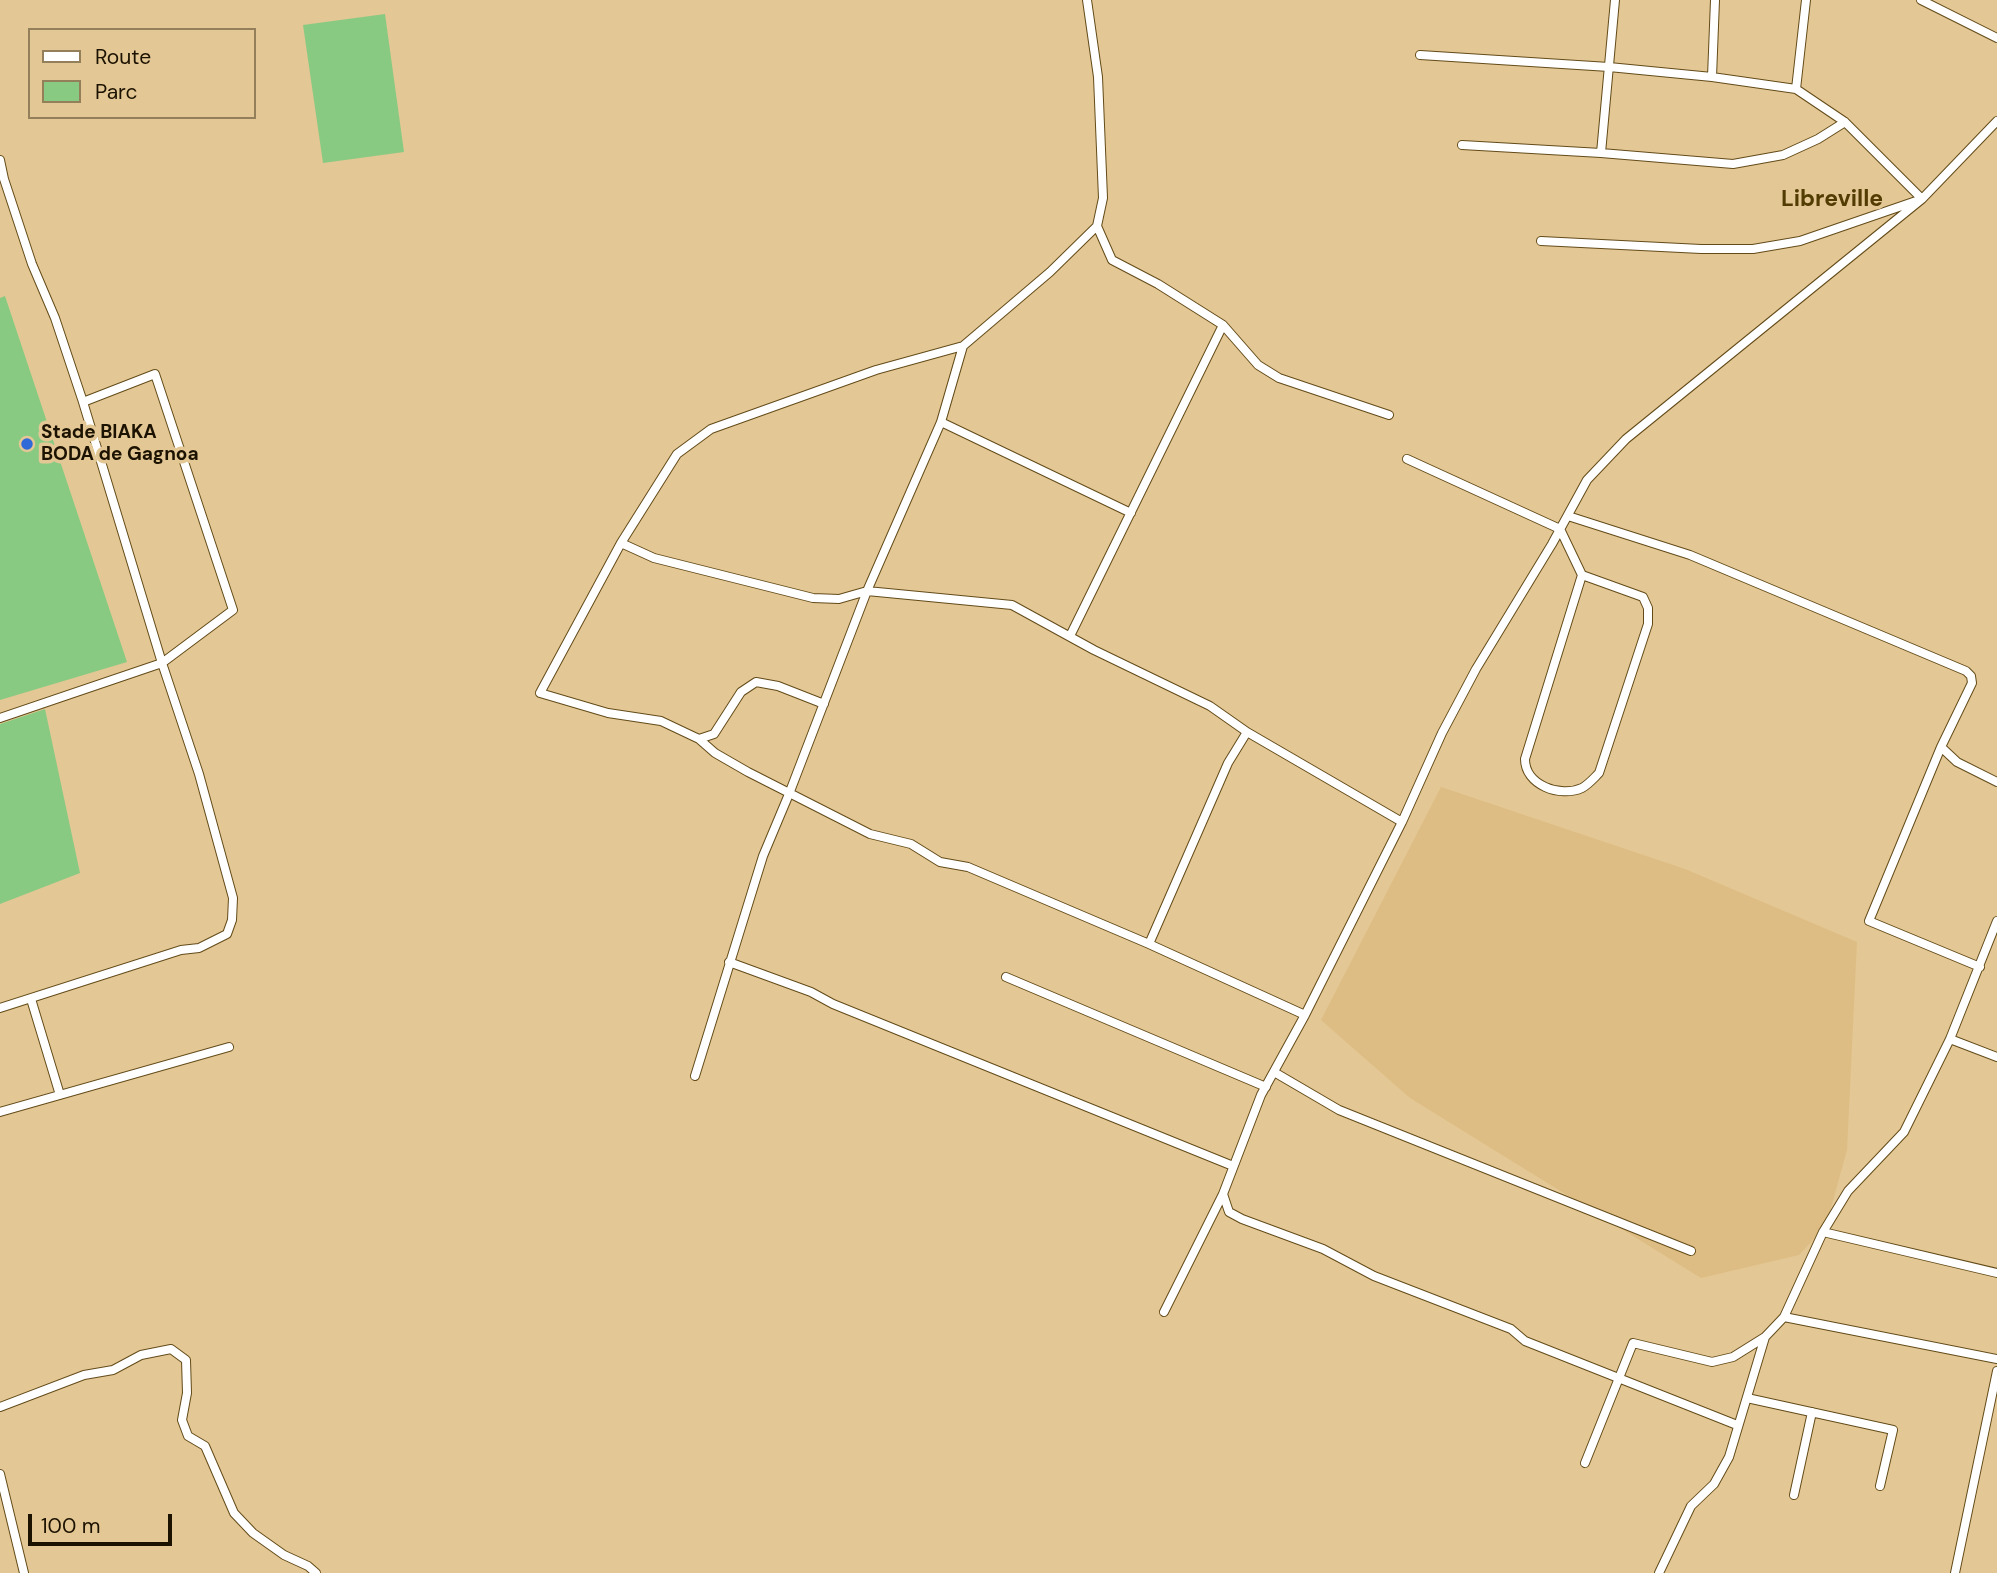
<!DOCTYPE html>
<html>
<head>
<meta charset="utf-8">
<style>
	body { margin:0 }
	#map { position:relative; width:1997px; height:1573px; overflow:hidden; background:#e3c794; font-family:"DM Sans",sans-serif }
	canvas { display:block }
	.legend { position:absolute; left:28px; top:28px; width:228px; height:91px; box-sizing:border-box; background:#e3c794; border:2px solid #937f59; margin:0; padding:9px 12px; list-style:none; font-size:21px; color:#1c1201 }
	.legend li { display:flex; align-items:center; gap:14px; height:35px }
	.legend b { width:35px; border:2px solid #937f59 }
	.scale { position:absolute; left:28px; top:1514px; width:144px; height:32px; box-sizing:border-box; border:4px solid #1c1201; border-top:0; padding-left:9px; font-size:21px; line-height:24px; white-space:nowrap; color:#1c1201; -webkit-text-stroke:5px #e3c794; paint-order:stroke }
</style>
</head>
<body>
<div id="map">
<canvas width="1997" height="1573"></canvas>
<ul class="legend">
<li><b style="height:9px;background:#fff"></b>Route</li>
<li><b style="height:19px;background:#89ca83"></b>Parc</li>
</ul>
<div class="scale">100 m</div>
</div>
<script>
const context = document.querySelector('canvas').getContext('2d');
context.lineJoin = 'round';
function paint(path, color) { context.fillStyle = color; context.fill(path, 'evenodd'); }
function stroke(path, color, width, dash) { context.strokeStyle = color; context.lineWidth = width; context.lineCap = dash ? 'butt' : 'round'; context.setLineDash(dash || []); context.stroke(path); }
function write(font, color, halo, rows, align = 'center') {
  context.font = font + ' "DM Sans",sans-serif'; context.lineWidth = 7; context.setLineDash([]); context.textBaseline = 'middle'; context.strokeStyle = halo; context.fillStyle = color; for (const [text, x, y, turn = 0] of rows) {
    context.save(); context.translate(x, y); context.rotate((+turn || 0) * Math.PI / 180); context.textAlign = isNaN(turn) ? turn : align; if (halo) context.strokeText(text, 0, 0); context.fillText(text, 0, 0); context.restore();
  }
}
const built = new Path2D(`
	M1441 787 1685 869 1857 942 1847 1150 1826 1226 1799 1255 1701 1278 1410 1098 1321 1020Z`);
const green = new Path2D(`
	M385 14 404 152 323 163 303 25Z
	M5 296 127 662 0 700V298Z
	M45 709 80 873 0 904V724Z`);
const minor = new Path2D(`
	M1921 0 1997 38
	M1420 55 1609 67 1712 77 1796 89 1845 122 1922 199 1800 241 1753 249H1701L1541 241
	M1712 77 1715 0
	M1796 89 1806 0
	M1462 145 1601 153 1733 164 1783 155 1818 139 1845 122
	M1601 153 1615 0
	M0 160 4 179 32 264 55 318 83 402 162 663 199 774 233 898 232 920 227 934 199 948 181 950 0 1008
	M1097 226 1112 260 1158 284 1223 325 1258 365 1279 378 1389 415
	M963 346 876 370 711 429 677 454 621 543 540 693 608 713 661 721 699 739 715 753 748 772 870 834 911 844 940 862 968 867 1149 944 1305 1015
	M941 422 1131 513
	M1407 459 1560 529 1582 575 1525 759C1525 785 1560 798 1582 788 1589 784 1593 779 1599 773L1648 624V608L1643 597 1582 575
	M1568 516 1690 555 1966 671 1971 676 1972 683 1941 747 1957 762 1997 782
	M621 543 654 558 813 598 839 599 867 591 1012 605 1094 650 1210 706 1247 732 1402 822
	M1070 636 1223 325
	M0 718 162 663 233 610 155 374 83 402
	M699 739 714 734 741 692 756 682 778 686 824 704
	M1941 747 1869 921 1980 967
	M1149 944 1228 763 1247 732
	M729 962 811 992 833 1004 1233 1166
	M1006 977 1266 1087
	M31 999 60 1095
	M1950 1039 1997 1057
	M1274 1072 1339 1110 1691 1251
	M695 1076 763 856 789 794 867 591 941 422 963 346 1050 272 1097 226 1103 198 1098 77 1087 0
	M0 1112 229 1047
	M1223 1194 1229 1212 1242 1219 1323 1249 1374 1276 1511 1329 1525 1341 1737 1425
	M1823 1232 1997 1273
	M1164 1312 1223 1194 1261 1095 1305 1015 1402 822 1442 733 1476 669 1552 544 1587 480 1626 439 1922 199 1997 121
	M1784 1317 1997 1359
	M1747 1398 1893 1430 1880 1486
	M0 1407 84 1375 113 1370 141 1355 171 1349 186 1360 187 1393 182 1420 188 1436 205 1446 234 1513 253 1533 284 1555 308 1566 316 1573
	M1585 1463 1633 1343 1712 1362 1733 1357 1765 1337
	M0 1474 24 1573
	M1794 1495 1812 1412
	M1659 1573 1691 1506 1714 1484 1729 1457 1765 1337 1784 1317 1823 1232 1848 1191 1904 1132 1950 1039 1997 921
	M1955 1573 1997 1371`);
const markers = [
	[27,444,7,"#3169d7"]
];
const poiNames = [
	["Stade BIAKA",41,433],
	["BODA de Gagnoa",41,455]
];
const quarterNames = [
	["Libreville",1832,200]
];
paint(built, '#ddbd83');
paint(green, '#89ca83');
stroke(minor, '#634b19', 10);
stroke(minor, '#fff', 8);
for (const [x, y, r, color] of markers) { const dot = new Path2D(); dot.arc(x, y, r, 0, 2 * Math.PI); context.fillStyle = color; context.fill(dot); stroke(dot, '#e3c794', 2.5); }
write('bold 19px', '#1c1201', '#e3c794', poiNames, 'left');
write('bold 23px', '#533b04', '#e3c794', quarterNames);
</script>
</body>
</html>
